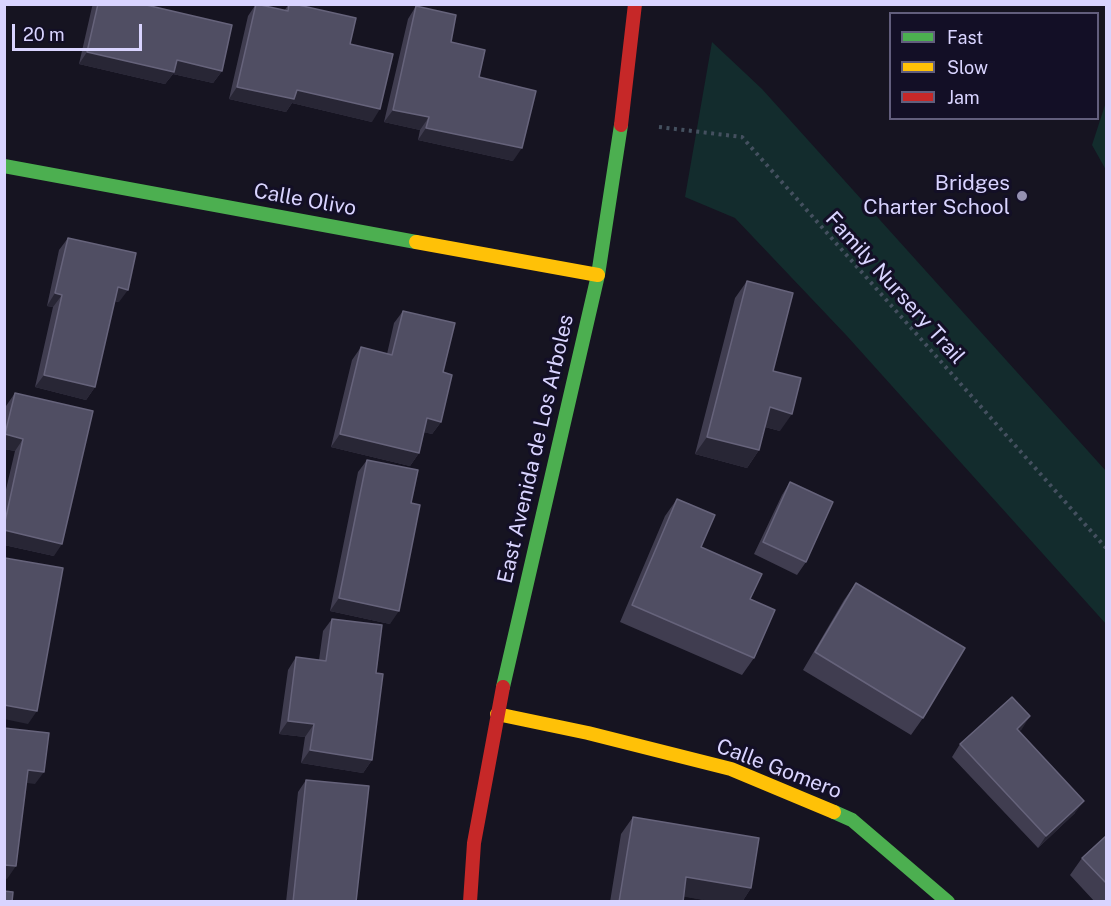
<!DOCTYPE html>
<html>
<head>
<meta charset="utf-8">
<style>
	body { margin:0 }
	#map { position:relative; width:1111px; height:906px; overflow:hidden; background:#161421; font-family:"Public Sans",sans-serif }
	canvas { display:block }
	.frame { position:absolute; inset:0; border:6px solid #d9d4ff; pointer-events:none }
	.legend { position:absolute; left:889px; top:12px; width:210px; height:108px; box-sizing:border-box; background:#130f26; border:2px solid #625e7d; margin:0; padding:8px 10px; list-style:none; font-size:18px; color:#d9d4ff }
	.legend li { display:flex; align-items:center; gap:12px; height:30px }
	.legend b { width:30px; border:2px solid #625e7d }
	.scale { position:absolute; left:12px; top:24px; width:130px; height:27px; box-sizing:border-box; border:3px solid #d9d4ff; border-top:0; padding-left:8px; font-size:18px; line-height:21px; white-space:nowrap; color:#d9d4ff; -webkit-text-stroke:4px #130f26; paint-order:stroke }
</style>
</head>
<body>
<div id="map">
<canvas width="1111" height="906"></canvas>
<div class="frame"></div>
<ul class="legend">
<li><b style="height:8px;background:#4caf50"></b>Fast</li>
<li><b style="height:8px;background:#ffc107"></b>Slow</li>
<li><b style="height:8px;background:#c62828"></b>Jam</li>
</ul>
<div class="scale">20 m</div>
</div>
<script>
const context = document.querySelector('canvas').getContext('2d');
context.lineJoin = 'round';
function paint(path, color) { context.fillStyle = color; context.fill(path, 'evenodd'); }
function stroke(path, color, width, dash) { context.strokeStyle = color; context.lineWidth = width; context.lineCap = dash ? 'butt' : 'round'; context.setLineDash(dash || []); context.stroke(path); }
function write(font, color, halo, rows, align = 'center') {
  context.font = font + ' "Public Sans",sans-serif'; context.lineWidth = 6; context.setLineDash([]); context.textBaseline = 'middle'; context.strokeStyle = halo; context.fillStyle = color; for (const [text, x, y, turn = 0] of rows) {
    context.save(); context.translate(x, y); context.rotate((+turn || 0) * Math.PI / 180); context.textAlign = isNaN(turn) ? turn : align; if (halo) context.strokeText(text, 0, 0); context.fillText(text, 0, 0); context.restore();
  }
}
const green = new Path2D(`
	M712 42 762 89 1106 471V624L847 336 735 218 685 197Z
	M1106 102V170L1092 145Z`);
const path = new Path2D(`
	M659 127 742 137 1106 548`);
const fast = new Path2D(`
	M4 166 416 242
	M503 687 598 275 621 125
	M834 812 852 820 948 902`);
const slow = new Path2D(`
	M416 242 598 275
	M497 714 588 733 731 769 834 812`);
const jam = new Path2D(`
	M621 125 635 4
	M470 902 474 843 503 687`);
const wall = new Path2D(`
	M93 4H142L222 71 213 83 173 74 165 84 79 64 92 7Z
	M256 4 284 11 289 4H294L350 44 372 122 292 103 286 112 229 99 248 16Z
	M416 6 451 42 479 77 513 161 418 140 420 130 384 122 408 19Z
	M68 238 119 302 114 301 95 387 86 400 35 387 53 307 47 306 59 250Z
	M747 281 773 371 780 431 765 427 759 450 747 468 695 454 735 298Z
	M403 311 443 372 441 422 432 434 424 432 419 453 410 466 331 447 352 360 361 347 387 354 394 323Z
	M15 393 54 556 4 545V498L15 451 4 449V412L6 406Z
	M367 460 411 503 390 624 330 611 358 472Z
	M790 482 806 562 797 575 754 554 782 495Z
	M677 499 754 658 742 675 620 622 665 516Z
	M856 583 923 718 911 735 803 670 844 600Z
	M332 619 376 673 372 760 363 773 301 763 305 737 279 734 288 670 296 657 319 660 323 631Z
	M1022 729 1019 731 1075 813 1038 848 952 757 960 744Z
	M306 780 356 902H286L298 792Z
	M633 817 751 888 742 902H715L683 896V902H610L621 834Z
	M1107 835V902H1095L1070 875 1082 858Z`);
const shadedWall = new Path2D(`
	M87 52 177 60 222 71 213 83 173 74 165 84 79 64Z
	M237 87 297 90 380 109 372 122 292 103 286 112 229 99Z
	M393 110 429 117 420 130 384 122Z
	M426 128 522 148 513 161 418 140Z
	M118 287 128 290 119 302 109 299Z
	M55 293 62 295 53 307 47 306Z
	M44 375 95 387 86 400 35 387Z
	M770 407 792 414 780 431 758 425Z
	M427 418 441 422 432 434 418 431Z
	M5 434 23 439 15 451 4 449Z
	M340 434 419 453 410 466 331 447Z
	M707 437 759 450 747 468 695 454Z
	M4 530 62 544 54 556 4 545Z
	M339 598 399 611 390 624 330 611Z
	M4 705 37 711 28 724 4 719Z
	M1030 716 1022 729 1008 742 1017 729Z
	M288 721 314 724 305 737 279 734Z
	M310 750 372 760 363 773 301 763Z
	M28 770 44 772 35 784 19 782Z
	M1084 801 1075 813 1038 848 1046 836Z
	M4 865 16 866 7 879 4 878Z
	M686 877 751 888 742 902H715L674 895Z`);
const building = new Path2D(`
	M98 4H142L232 25 222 71 177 60 174 72 87 52Z
	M256 4 288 11 289 4H294L356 18 350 44 393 54 380 109 297 90 294 99 237 87Z
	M416 6 456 15 451 42 485 50 479 77 536 91 522 148 426 128 429 117 393 110Z
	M68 238 136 253 128 290 118 287 95 387 44 375 62 295 55 293Z
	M747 281 793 293 773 371 801 378 792 414 770 407 759 450 707 437Z
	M403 311 455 323 443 372 452 375 441 422 427 418 419 453 340 434 361 347 392 355Z
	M15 393 93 411 62 544 4 530V526L23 439 5 434Z
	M367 460 418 470 411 503 420 505 399 611 339 598Z
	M790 482 833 502 806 562 763 542Z
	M677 499 715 515 701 547 762 574 750 599 775 610 754 658 632 605Z
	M5 558 63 568 37 711 4 705Z
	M856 583 965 648 923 718 815 652Z
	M332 619 382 625 376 673 383 674 372 760 310 750 314 724 288 721 296 657 326 661Z
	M1012 697 1030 716 1017 729 1084 801 1046 836 960 744Z
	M4 728 49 733 44 772 28 770 16 866 4 865Z
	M306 780 369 786 356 902H293Z
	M633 817 759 838 751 888 686 877 683 902H619Z
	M1107 835V884L1082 858Z
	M4 891 13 892 12 902H4Z`);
const markers = [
	[1022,196,6,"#9591b1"]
];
const poiNames = [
	["Bridges",1010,184],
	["Charter School",1010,208]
];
const streetNames = [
	["Calle Olivo",305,200,10],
	["Family Nursery Trail",895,288,48],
	["East Avenida de Los Arboles",536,449,-77],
	["Calle Gomero",779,769,21]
];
paint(green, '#132c2d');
stroke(path, '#44505f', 4, [3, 4.5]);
stroke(fast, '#4caf50', 14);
stroke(slow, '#ffc107', 14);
stroke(jam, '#c62828', 14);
paint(wall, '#403d50');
paint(shadedWall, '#282635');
paint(building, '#504e63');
stroke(building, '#66637b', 1.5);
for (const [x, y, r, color] of markers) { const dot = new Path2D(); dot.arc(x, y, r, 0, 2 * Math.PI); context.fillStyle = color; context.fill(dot); stroke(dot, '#130f26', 2); }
write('21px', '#d9d4ff', '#130f26', poiNames, 'right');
write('21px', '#d9d4ff', '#130f26', streetNames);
</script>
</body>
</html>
